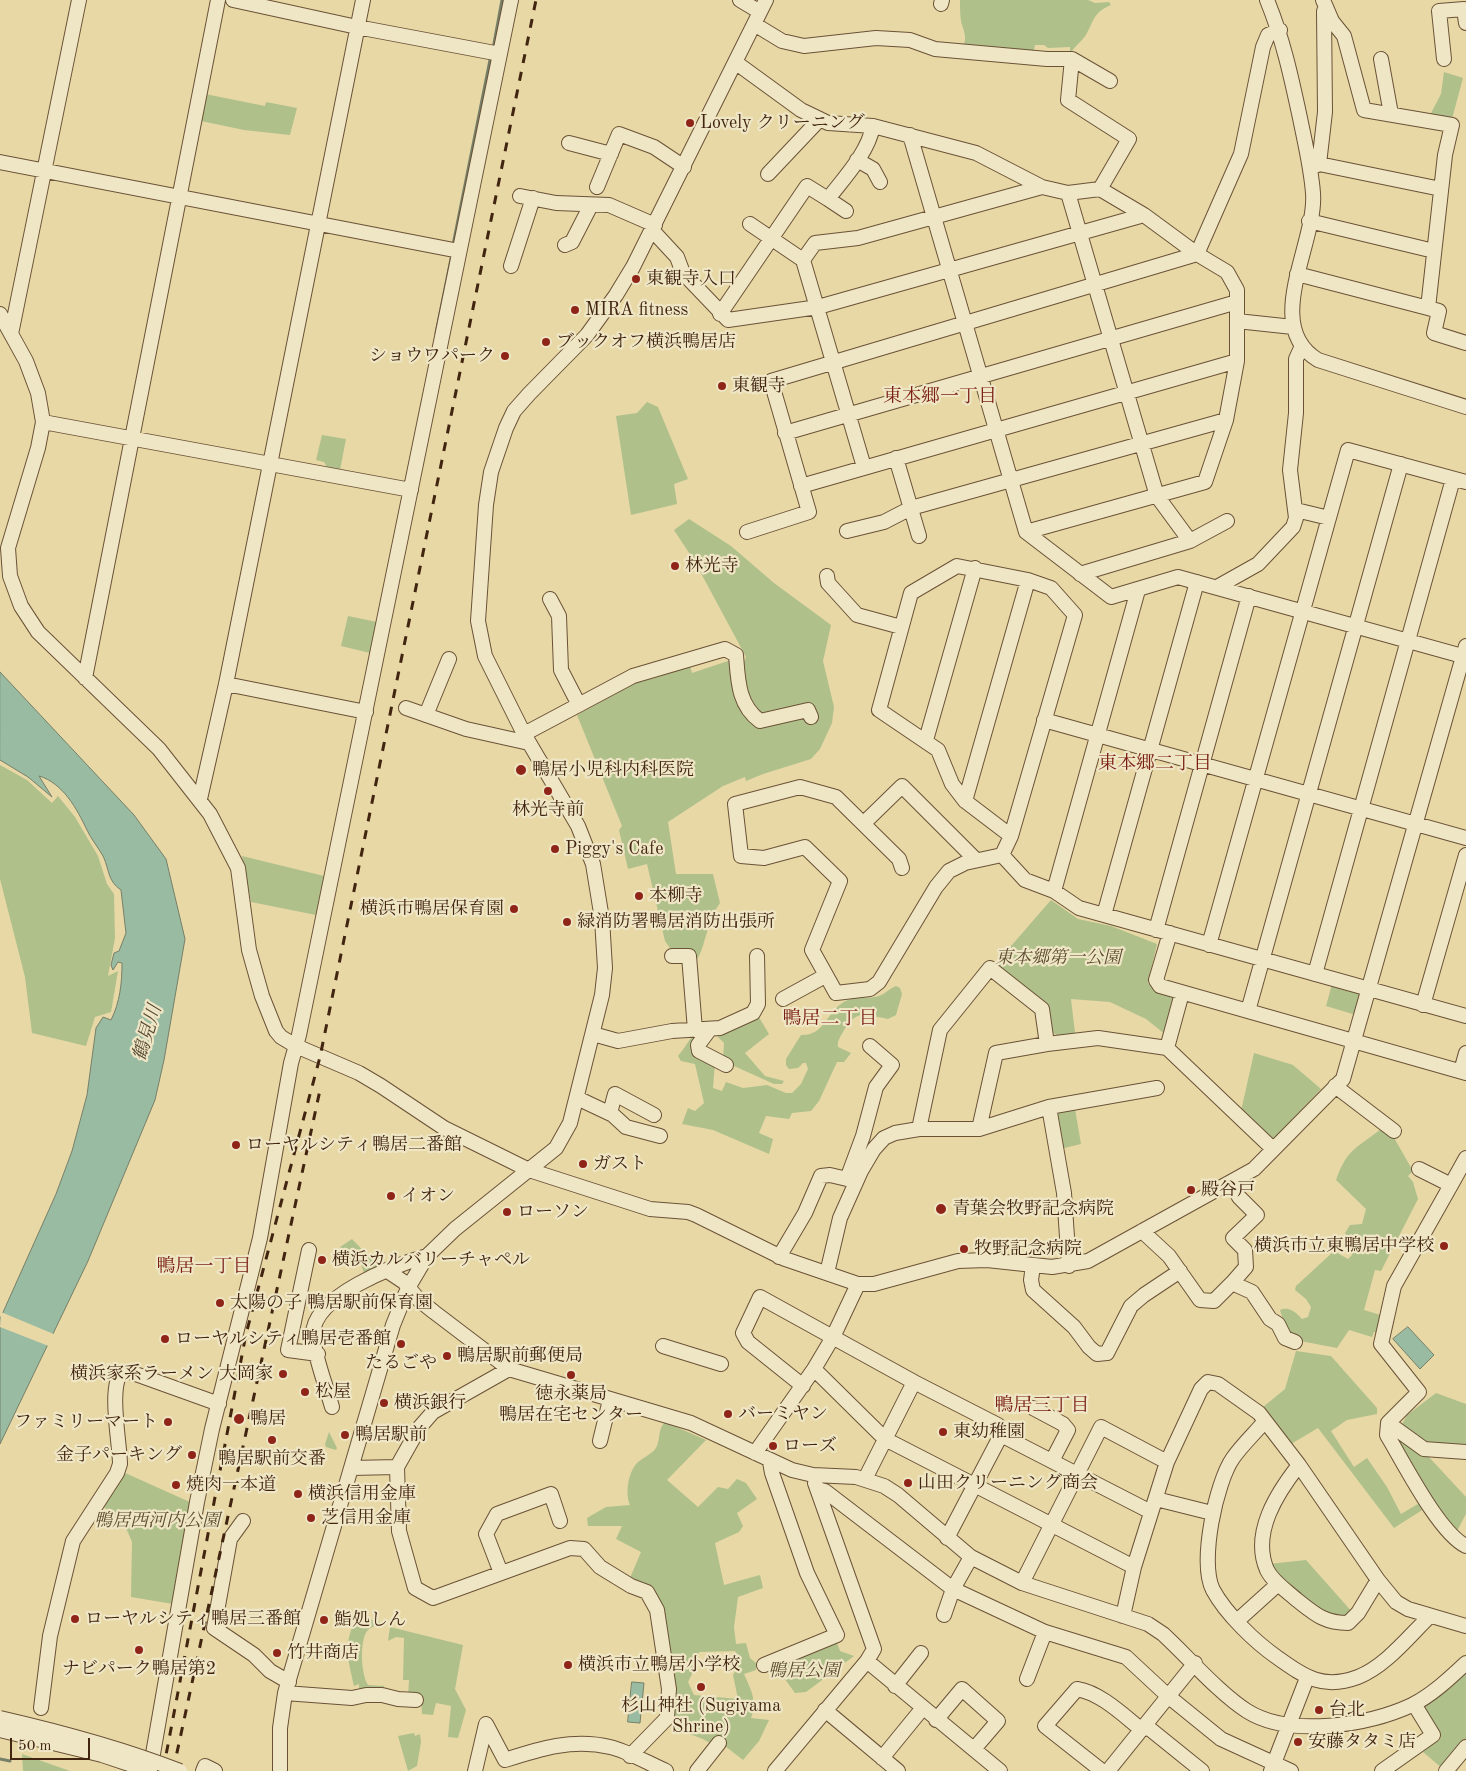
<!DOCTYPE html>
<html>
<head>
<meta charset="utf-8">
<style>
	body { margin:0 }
	#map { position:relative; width:1466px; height:1771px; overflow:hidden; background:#e7d8a6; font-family:"Old Standard TT",serif }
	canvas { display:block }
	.scale { position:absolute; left:10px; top:1738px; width:80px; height:22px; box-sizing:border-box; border:2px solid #422511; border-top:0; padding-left:6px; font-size:15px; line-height:18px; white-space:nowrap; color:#422511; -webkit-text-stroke:4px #efe6c5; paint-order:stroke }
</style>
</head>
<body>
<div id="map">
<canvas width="1466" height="1771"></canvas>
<div class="scale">50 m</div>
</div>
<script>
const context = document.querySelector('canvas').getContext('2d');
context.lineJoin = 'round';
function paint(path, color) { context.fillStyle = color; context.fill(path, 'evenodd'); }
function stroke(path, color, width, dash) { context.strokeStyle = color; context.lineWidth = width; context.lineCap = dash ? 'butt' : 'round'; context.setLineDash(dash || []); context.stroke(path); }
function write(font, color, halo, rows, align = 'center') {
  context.font = font + ' "Old Standard TT","Noto Serif JP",serif'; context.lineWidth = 4.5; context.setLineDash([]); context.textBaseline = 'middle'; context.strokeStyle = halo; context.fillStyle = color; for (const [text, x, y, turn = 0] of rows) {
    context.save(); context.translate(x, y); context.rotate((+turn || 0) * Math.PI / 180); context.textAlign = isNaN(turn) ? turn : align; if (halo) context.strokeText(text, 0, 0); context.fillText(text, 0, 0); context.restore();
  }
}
const green = new Path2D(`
	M960 0H1088L1095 3 1109 2 1111 5C1094 12 1094 20 1086 35 1081 42 1074 47 1070 54V47L1048 48 1044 45H1035L1033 55 962 49C968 37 964 33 961 21 960 14 960 7 960 0Z
	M1444 72 1463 78 1452 119 1429 117 1441 94Z
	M205 94 265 106 266 102 297 108 290 135 244 130 201 121Z
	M647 402 658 407 688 479 674 484 677 504 631 515 616 416 637 413Z
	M322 435 346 439 340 470 327 467 324 462 316 460Z
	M689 519 731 546 774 583 831 625 823 661 834 707 832 723 820 749 811 759 763 774 746 781 745 777 723 786 668 822 676 874H713L720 903 706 924 710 925C704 937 703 953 695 962L672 951 665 941 647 864 628 869 619 830 622 826 577 715 638 682 658 677 689 662 692 673 734 659 742 667 746 657 695 562 674 530Z
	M348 616 377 622 370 653 341 646Z
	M0 765 27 780 52 803 58 796 75 817 98 856 107 884 114 894 115 938 108 976 118 971 111 1012 95 1017 86 1046 32 1033 25 977 0 879Z
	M242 856 324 876 316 915 251 902Z
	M1051 900 1078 919 1111 926 1157 944 1148 983 1157 991 1177 999 1166 1035 1146 1019 1110 1002 1071 999 1075 1033 1061 1037 1049 1031 1045 1007 999 970 998 961Z
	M1332 984 1359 991 1361 997 1356 1015 1326 1006Z
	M896 986 900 988 902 994 896 1015 888 1019C867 1015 857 1008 844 1030 841 1036 837 1040 838 1047L851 1053 844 1062H837L819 1101 811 1111 792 1113 789 1119 766 1116 759 1133 773 1139 769 1154 713 1130 682 1124 688 1108 695 1111 704 1103 695 1064 681 1061 678 1056C686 1047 687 1041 696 1033V1042L715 1063 713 1088 722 1091 726 1082 743 1088 767 1085 786 1093H792L801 1084 808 1069 806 1063H803L798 1068 789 1069 786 1065V1059L801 1035C823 1036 826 1015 841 1004 852 995 867 1000 879 996 885 994 890 988 896 986Z
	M757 1014 769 1034 745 1053 765 1076 784 1081 782 1084H774L723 1061 724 1043 714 1033Z
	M1254 1053 1293 1065 1321 1089 1273 1140 1241 1111Z
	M1075 1109 1081 1144 1060 1149 1054 1112Z
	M1383 1127 1393 1136 1413 1171 1408 1176 1413 1182 1418 1199 1381 1271 1375 1270 1364 1310 1384 1316 1380 1333 1374 1332 1372 1337 1349 1330 1337 1348 1295 1340C1284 1333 1284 1321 1280 1310 1290 1306 1296 1313 1302 1319L1308 1317 1311 1307 1306 1299 1295 1290 1296 1286 1334 1251 1348 1259 1352 1255 1345 1233 1350 1225 1362 1224 1366 1209 1336 1180C1348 1146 1359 1148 1383 1127Z
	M352 1239 378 1266 364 1273 360 1261 349 1265 340 1247Z
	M1296 1351 1331 1356 1377 1408V1414L1347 1420 1331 1431 1354 1467 1367 1458 1387 1487 1401 1514 1423 1501 1427 1507 1394 1528 1318 1428 1291 1444 1263 1407 1285 1389Z
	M1436 1393 1466 1404V1449L1432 1446 1401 1426 1407 1415Z
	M665 1422 706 1440 667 1480 698 1507 718 1487 728 1489 737 1479 746 1483 757 1499 737 1513 743 1526 739 1532 715 1543 724 1585 760 1575 763 1588 738 1597 734 1627 736 1644 746 1643 750 1658 756 1663V1670L744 1674C751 1690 758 1702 751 1718L769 1720 759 1741 743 1760 716 1739 711 1744C699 1734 677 1734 669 1723L659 1609 630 1578 641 1552 616 1539 622 1526H588L587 1518 606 1507 630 1505C625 1493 628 1473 637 1463 642 1458 652 1454 656 1448 661 1439 657 1430 665 1422ZM735 1651C740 1659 738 1667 733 1675L738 1699 694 1695 688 1682 697 1664 699 1652Z
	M329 1432 337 1448 336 1450 326 1447 325 1444Z
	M1390 1432 1427 1455 1466 1497V1514L1456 1533 1447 1525Z
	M123 1472 192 1503 173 1604 131 1597 132 1542 123 1521 101 1505Z
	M1306 1560 1353 1613 1348 1619H1329L1279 1580 1269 1564Z
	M358 1616 381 1622C378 1626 372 1626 368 1630 359 1639 361 1675 368 1685L384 1686V1691L359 1692V1684L354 1686C348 1658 342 1643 358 1616Z
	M390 1627 463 1645 455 1689 466 1710 458 1738 448 1737 451 1706 436 1703 433 1715 422 1714 421 1698 408 1697 409 1680H403L404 1638 396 1637 388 1641Z
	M835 1638 840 1651 854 1656 806 1692 795 1693 774 1664Z
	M1466 1671V1742L1443 1769 1423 1752 1441 1737 1419 1708Z
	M414 1733 415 1736 420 1734 421 1742 417 1766 408 1771 398 1736Z
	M22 1754 70 1771H23Z`);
const water = new Path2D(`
	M0 672 134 815 166 859 185 939 164 1060 155 1100 88 1261 0 1444V1319L56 1194 72 1151 87 1095 96 1028 103 1017 111 1020C120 1002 122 983 122 963L118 962 113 970 111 965 114 953 119 951 126 933 121 890C107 880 110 871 103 856 98 847 91 839 87 830 77 809 63 783 39 776L52 797 28 777 0 760Z
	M1408 1327 1434 1355 1420 1369 1393 1339Z
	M632 1682 644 1683 640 1723 628 1722Z`);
const pier = new Path2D(`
	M1 1312 56 1335 51 1347 0 1327Z`);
const stream = new Path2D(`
	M493 49 502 0
	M453 245 491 55
	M436 333 452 254
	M0 1759 10 1761`);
const minor = new Path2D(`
	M233 0 357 27 500 54
	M740 0 760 12
	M1267 0C1283 39 1291 76 1300 118 1305 143 1311 167 1313 193 1317 243 1261 326 1318 360L1466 407
	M1323 0 1332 21 1344 36 1364 110 1452 125 1445 155 1428 308 1439 311 1434 333 1466 343
	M941 4 942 0
	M754 24 782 41 804 46 876 38 910 40 935 49 1047 59H1072L1110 81
	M1072 59 1068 100 1129 139 1100 189
	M1381 59 1391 114
	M1444 59 1439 11 1464 9 1466 23
	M735 62 801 110 828 123 873 126 976 153 1042 187 1068 193 1100 189 1144 215 1197 254 1227 272 1237 290V361L1226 420 1205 482 1026 532
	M910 135 1026 532 1111 597 1178 577 1466 657
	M569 143 611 154
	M857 160 873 169 880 182
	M0 162 459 251
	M1319 164 1325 112 1324 11
	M1311 168 1319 164 1441 189
	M768 174 820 119
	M597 187 619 134 654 147 684 167
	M1068 193 1157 496 1190 541
	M520 196 556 203 609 205 655 225
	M828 199 846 211
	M1309 221 1434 251
	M750 224 803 260
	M652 230 677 257 683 273 728 320 818 307 1144 215
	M565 245 572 242 591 205
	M511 266 533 198
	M1297 274 1428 308
	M0 314 26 361 38 393 43 422 38 448 8 548 10 576 21 606 38 632 159 749 210 814 238 868 249 950 262 996 276 1031 281 1037 296 1046 359 1073 381 1086 444 1128 529 1170 650 1209 688 1212 696 1215 785 1259 858 1284H874L958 1261 987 1260 1052 1267 1088 1261 1254 1169 1343 1079 1466 646
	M720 314 807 186 828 199C844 178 868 153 873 126
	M1237 321 1293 327
	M11 334 79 0
	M43 422 411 490
	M785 433 1237 302
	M896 458 919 536
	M864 467 803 260 815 243 858 238 1042 187
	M801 486 1237 361
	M1296 510 1329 518
	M847 531 884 522 911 508 1226 420
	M747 532 809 512 771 381 1197 254 1241 154 1263 47 1268 35 1280 30
	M1080 574 1190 541 1227 521
	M827 576 828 583 857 615 901 627
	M1217 587 1258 564 1293 527 1296 518 1290 470 1296 413V359L1301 348
	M550 599 559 616 561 670 579 705
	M85 678 218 0
	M226 684 366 712
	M406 708 466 729 529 743
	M426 715 449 659
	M1044 720 1466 838
	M524 734 633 676 725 649 736 655C738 680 738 705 760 721L808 710 811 717
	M926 740 975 568
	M200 799 226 684 363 0
	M965 801 1028 580
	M864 823 902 786 976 860
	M1002 855 1011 836 1075 615 1051 588 1028 580 957 566 911 593 879 710 938 750 952 784 965 801 1011 836
	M902 868 899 859 836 797 800 787 735 804 741 856 764 858 805 847 840 881 812 950 836 993 870 989 879 982 936 887 949 871 965 863 1002 855 1025 880 1054 891 1079 908 1466 1016
	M1054 891 1138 590
	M1104 915 1197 582
	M1156 930 1249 596
	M1170 933 1156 980 1160 986 1466 1073
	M1209 945 1348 450 1466 482
	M672 956H689L695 1030
	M1315 974 1453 479
	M783 999 825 976
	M1423 1005 1466 855
	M1248 1011 1401 464
	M710 1029 698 1045 699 1051 726 1065
	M593 1034 618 1041 672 1031 720 1028 753 1013 758 1004 757 956
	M1167 1048 1182 993
	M1461 1071 1466 1053
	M1335 1086 1394 1131
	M577 1098 613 1115 626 1127 660 1136
	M1049 1107 1064 1193 1069 1266
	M610 1113 615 1094 654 1115
	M919 1129 940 1030 990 968 1042 1009 1047 1044
	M979 1129 996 1053 1047 1044 1098 1038 1167 1048 1273 1149
	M1419 1169 1451 1185 1466 1158
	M1231 1182 1239 1197 1257 1215 1233 1238 1245 1250 1246 1267 1232 1283
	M1451 1185 1394 1286 1381 1344 1419 1392 1388 1423 1387 1435C1404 1463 1439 1533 1466 1546
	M1142 1231 1169 1256 1200 1300 1214 1301 1232 1283 1252 1292 1270 1319 1278 1324 1285 1338 1295 1342
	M309 1250 288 1350 318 1354
	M779 1257 805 1213 821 1176 830 1175 847 1179 863 1136 876 1087 892 1065 870 1046
	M1033 1266 1031 1280 1033 1290 1074 1327 1089 1347 1097 1354 1107 1353 1131 1306 1144 1295 1180 1271
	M386 1270 404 1282 419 1300 434 1312 509 1369 691 1423 792 1470 813 1475 856 1477 884 1486 898 1495 971 1557 1022 1583 1148 1624 1163 1634C1188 1657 1220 1694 1247 1711 1290 1738 1369 1725 1412 1705 1432 1695 1450 1678 1466 1663
	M827 1273 840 1218 861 1171 874 1149 884 1138 895 1133 919 1129H979L1049 1107 1157 1088
	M663 1346 721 1364
	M509 1369 433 1412 419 1428 397 1467 399 1531 415 1588 433 1598 570 1548 584 1549 600 1567 631 1586 647 1592 657 1610 669 1689 667 1718 630 1756
	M814 1369 885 1439 1134 1567
	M803 1386 748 1342 743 1333 760 1297 914 1382 998 1425 1001 1435 1151 1512
	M332 1407C326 1385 315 1359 313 1336 311 1296 396 1265 427 1256
	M1033 1408 1063 1424 1068 1430 1052 1461
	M1265 1421C1255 1433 1242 1445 1233 1458 1216 1482 1199 1563 1213 1590 1226 1614 1255 1642 1278 1658 1305 1677 1323 1690 1358 1677 1386 1666 1409 1636 1430 1616
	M1388 1423 1424 1449 1466 1452
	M600 1441 610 1400
	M755 1453 814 1369 833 1337 858 1284
	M1299 1465C1277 1493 1251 1533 1267 1570 1273 1582 1287 1591 1297 1600 1315 1614 1324 1623 1348 1623L1358 1613 1378 1580
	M351 1468 397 1467
	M865 1479 914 1382
	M817 1489 825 1491 953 1589 1045 1632 1126 1657 1168 1696 1221 1739 1291 1771
	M1156 1499 1212 1513
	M243 1521 230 1539 214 1628 254 1655 270 1671 289 1682
	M947 1538 1001 1435
	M501 1573 486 1534 497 1514 551 1494 560 1521
	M1022 1583 1101 1427 1167 1462
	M944 1615 953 1589 971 1557
	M1123 1616 1134 1567 1167 1462 1201 1389 1208 1382 1218 1384 1259 1413 1299 1465 1378 1580 1396 1602 1408 1609 1466 1626
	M1237 1621 1278 1584
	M867 1661 1000 1771
	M764 1665 837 1635 807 1573 772 1473 770 1462
	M1027 1679 1045 1632
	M895 1686 921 1653
	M285 1693 352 1698 366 1695H382L398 1699 416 1700
	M41 1708 50 1636 73 1541 117 1473 120 1464C120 1444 108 1386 122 1372H130L219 1404
	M825 1710 898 1771
	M936 1720 962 1689 998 1721 974 1749
	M1145 1725 1202 1771
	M882 1758 922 1709
	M150 1771 197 1502 212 1429 260 1238 291 1063 299 1035 511 0
	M203 1771 205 1766 215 1771
	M280 1771V1728L285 1693 393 1325 408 1288 427 1256 455 1229 556 1148 570 1123 602 995 605 968 602 919 593 864 578 826 524 734 485 656 478 621 486 505 491 472 506 428 514 411 529 394 587 335 616 295 633 267 766 0
	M475 1771 486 1724 505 1760C539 1749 573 1738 610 1747 625 1750 650 1764 666 1771
	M697 1771 719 1743
	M775 1771 867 1661 874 1649 815 1483
	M1102 1771 1045 1726 1077 1689C1101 1693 1123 1715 1142 1730
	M1108 1771 1195 1663
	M1271 1771 1307 1678
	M1382 1771 1433 1735 1414 1704
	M1446 1771 1466 1747`);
const rail = new Path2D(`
	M163 1771 246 1334 320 1057 536 0
	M173 1771 320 1090`);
const minorBridge = new Path2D(`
	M0 1718C61 1732 121 1748 180 1771
	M0 1730 102 1755 150 1771`);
const markers = [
	[690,123,5,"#8f2418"],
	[636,279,5,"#8f2418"],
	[575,310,5,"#8f2418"],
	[546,342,5,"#8f2418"],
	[505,356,5,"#8f2418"],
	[722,386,5,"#8f2418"],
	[675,566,5,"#8f2418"],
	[521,770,6,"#8f2418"],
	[548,791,5,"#8f2418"],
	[555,849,5,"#8f2418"],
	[639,896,5,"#8f2418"],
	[514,909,5,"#8f2418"],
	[567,922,5,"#8f2418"],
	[236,1145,5,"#8f2418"],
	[583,1164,5,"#8f2418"],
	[1191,1190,5,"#8f2418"],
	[391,1196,5,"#8f2418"],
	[941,1209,6,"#8f2418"],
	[507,1212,5,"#8f2418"],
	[1444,1246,5,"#8f2418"],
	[964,1249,5,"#8f2418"],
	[322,1260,5,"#8f2418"],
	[220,1303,5,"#8f2418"],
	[165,1339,5,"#8f2418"],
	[401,1344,5,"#8f2418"],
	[447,1356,5,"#8f2418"],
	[283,1374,5,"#8f2418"],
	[571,1375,5,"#8f2418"],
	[305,1392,5,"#8f2418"],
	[384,1403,5,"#8f2418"],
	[728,1414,5,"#8f2418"],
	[239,1419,6,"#8f2418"],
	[168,1422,5,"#8f2418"],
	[943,1432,5,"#8f2418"],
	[345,1435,5,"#8f2418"],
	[272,1440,5,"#8f2418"],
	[773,1446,5,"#8f2418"],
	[192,1455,5,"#8f2418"],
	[908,1483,5,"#8f2418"],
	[176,1485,5,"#8f2418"],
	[298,1494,5,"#8f2418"],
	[311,1518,5,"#8f2418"],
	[75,1619,5,"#8f2418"],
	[324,1620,5,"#8f2418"],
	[139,1650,5,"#8f2418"],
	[277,1653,5,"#8f2418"],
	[568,1665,5,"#8f2418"],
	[701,1687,5,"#8f2418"],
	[1319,1710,5,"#8f2418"],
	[1298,1742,5,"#8f2418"]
];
const poiNames = [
	["Lovely クリーニング",700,123],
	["東観寺入口",646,279],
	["MIRA fitness",585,310],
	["ブックオフ横浜鴨居店",556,342],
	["ショウワパーク",495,356,"right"],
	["東観寺",732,386],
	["林光寺",685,566],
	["鴨居小児科内科医院",532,770],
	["林光寺前",548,810,"center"],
	["Piggy's Cafe",565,849],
	["本柳寺",649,896],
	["横浜市鴨居保育園",504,909,"right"],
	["緑消防署鴨居消防出張所",577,922],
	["ローヤルシティ鴨居二番館",246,1145],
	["ガスト",593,1164],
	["殿谷戸",1201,1190],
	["イオン",401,1196],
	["青葉会牧野記念病院",952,1209],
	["ローソン",517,1212],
	["横浜市立東鴨居中学校",1434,1246,"right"],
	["牧野記念病院",974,1249],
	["横浜カルバリーチャペル",332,1260],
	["太陽の子 鴨居駅前保育園",230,1303],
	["ローヤルシティ鴨居壱番館",175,1339],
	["鴨居駅前郵便局",457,1356],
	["たるごや",401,1363,"center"],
	["横浜家系ラーメン 大岡家",273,1374,"right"],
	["松屋",315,1392],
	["徳永薬局",571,1394,"center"],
	["鴨居在宅センター",571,1415,"center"],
	["横浜銀行",394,1403],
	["バーミヤン",738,1414],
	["鴨居",250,1419],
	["ファミリーマート",158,1422,"right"],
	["東幼稚園",953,1432],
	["鴨居駅前",355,1435],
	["ローズ",783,1446],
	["金子パーキング",182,1455,"right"],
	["鴨居駅前交番",272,1459,"center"],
	["山田クリーニング商会",918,1483],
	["焼肉一本道",186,1485],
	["横浜信用金庫",308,1494],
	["芝信用金庫",321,1518],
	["ローヤルシティ鴨居三番館",85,1619],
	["鮨処しん",334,1620],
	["竹井商店",287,1653],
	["横浜市立鴨居小学校",578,1665],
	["ナビパーク鴨居第2",139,1669,"center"],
	["杉山神社 (Sugiyama",701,1706,"center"],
	["Shrine)",701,1727,"center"],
	["台北",1329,1710],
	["安藤タタミ店",1308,1742]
];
const parkNames = [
	["東本郷第一公園",1058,958],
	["鴨居西河内公園",157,1521],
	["鴨居公園",804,1671]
];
const neighbourhoodNames = [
	["東本郷一丁目",940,397],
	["東本郷二丁目",1155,764],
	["鴨居二丁目",830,1019],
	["鴨居一丁目",204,1267],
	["鴨居三丁目",1042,1406]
];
const waterNames = [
	["鶴見川",148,1033,-73]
];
paint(green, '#afc08b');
paint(water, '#98bba2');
stroke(water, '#767f68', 1);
paint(pier, '#e7d8a6');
stroke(stream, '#767f68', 3);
stroke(minor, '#6b5236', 16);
stroke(minor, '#efe6c5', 14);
stroke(rail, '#422511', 3, [9, 9]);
stroke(minorBridge, '#6b5236', 16, []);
stroke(minorBridge, '#efe6c5', 14);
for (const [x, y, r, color] of markers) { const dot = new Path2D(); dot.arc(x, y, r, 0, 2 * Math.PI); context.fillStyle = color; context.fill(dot); stroke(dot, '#efe6c5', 2); }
write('18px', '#422511', '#efe6c5', poiNames, 'left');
write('italic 18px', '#5d4c30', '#efe6c5', parkNames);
write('19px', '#7a1f14', '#efe6c5', neighbourhoodNames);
write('italic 19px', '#584a35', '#efe6c5', waterNames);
</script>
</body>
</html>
